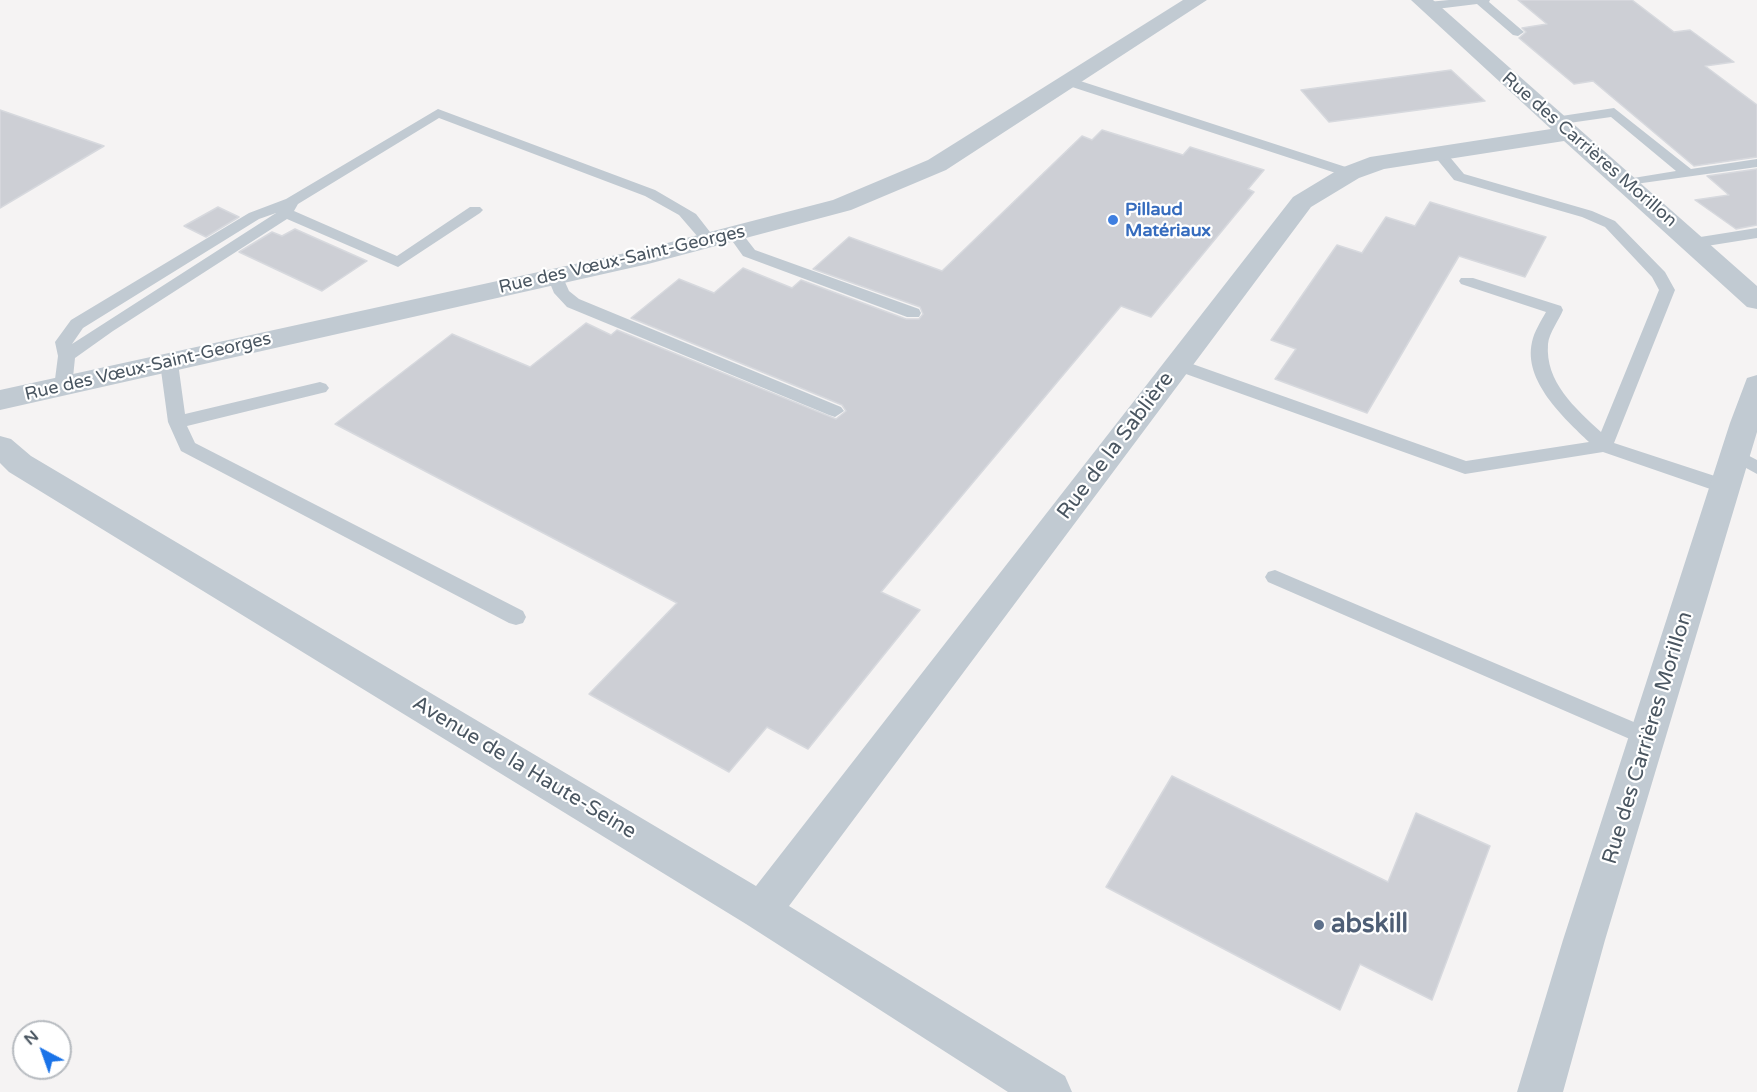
<!DOCTYPE html>
<html>
<head>
<meta charset="utf-8">
<style>
	body { margin:0 }
	#map { position:relative; width:1757px; height:1092px; overflow:hidden; background:#f5f3f3; font-family:"Varela Round",sans-serif }
	canvas { display:block }
	.north { position:absolute; left:12px; top:1020px; width:60px; height:60px; box-sizing:border-box; background:#fff; border:2px solid #b7bbc0; border-radius:50%; rotate:319deg; font-size:16px; font-weight:700; line-height:24px; text-align:center; color:#4a5661 }
	.north::after { content:''; display:block; margin:auto; width:21px; height:27px; background:#1a73e8; clip-path:polygon(50% 0,100% 100%,50% 72%,0 100%) }
</style>
</head>
<body>
<div id="map">
<canvas width="1757" height="1092"></canvas>
<div class="north">N</div>
</div>
<script>
const context = document.querySelector('canvas').getContext('2d');
context.lineJoin = 'round';
function paint(path, color) { context.fillStyle = color; context.fill(path, 'evenodd'); }
function stroke(path, color, width, dash) { context.strokeStyle = color; context.lineWidth = width; context.lineCap = dash ? 'butt' : 'round'; context.setLineDash(dash || []); context.stroke(path); }
function write(font, color, halo, rows, align = 'center') {
  context.font = font + ' "Varela Round",sans-serif'; context.lineWidth = 4.5; context.setLineDash([]); context.textBaseline = 'middle'; context.strokeStyle = halo; context.fillStyle = color; for (const [text, x, y, turn = 0] of rows) {
    context.save(); context.translate(x, y); context.rotate((+turn || 0) * Math.PI / 180); context.textAlign = isNaN(turn) ? turn : align; if (halo) context.strokeText(text, 0, 0); context.fillText(text, 0, 0); context.restore();
  }
}
const building = new Path2D(`
	M1518 0H1632L1674 32 1690 30 1734 62 1705 66 1757 105V157L1694 166 1593 81 1574 84 1519 38 1526 32 1522 28 1547 24Z
	M1451 70 1485 101 1329 122 1301 90Z
	M0 110 104 146 0 208Z
	M1102 130 1183 155 1190 147 1264 170 1248 189 1254 192 1151 317 1121 306 881 592 920 610 808 749 767 727 729 772 589 694 677 603 335 424 452 334 530 367 586 323 611 335 617 330 836 419 846 411 842 405 631 318 679 279 714 293 743 268 792 288 801 280 906 319H919L923 314 920 307 813 269 849 237 942 271 1082 136 1092 140Z
	M1757 169V225L1736 229 1695 200 1729 195 1707 176Z
	M1430 202 1546 237 1525 277 1459 256 1367 413 1275 379 1296 349 1271 340 1337 245 1362 253 1386 217 1415 226Z
	M218 207 239 217 206 237 184 226Z
	M295 229 367 261 322 291 239 252 272 232 282 236Z
	M1172 776 1388 882 1416 813 1490 846 1432 1000 1360 964 1340 1010 1106 887Z`);
const service = new Path2D(`
	M1449 0H1490L1489 2 1524 32 1518 36 1513 35 1477 4 1428 10 1422 6 1428 2Z
	M1071 78 1355 170 1357 173 1355 176H1345L1066 85V79Z
	M1614 108 1691 169 1757 159V167L1621 186 1619 183 1621 180 1676 171 1611 117 1555 125 1548 121 1555 117Z
	M438 109 655 190 696 214 717 241 714 244H704L679 215 645 196 439 118 298 204 294 211 397 256 470 207H480L483 210 480 213 398 267 287 219 113 331 75 358 72 387 69 391H57L54 387 58 356 55 342 71 320 249 213 286 199ZM276 213 72 344 83 328 259 219Z
	M1439 149 1444 150 1464 174 1592 211 1615 221 1665 272 1675 290 1614 443 1730 481 1732 486 1730 491H1716L1603 452 1465 474 1172 369 1169 365 1172 361H1184L1466 461 1589 442C1564 418 1523 381 1532 342 1534 332 1541 321 1546 312L1461 284 1459 281 1461 278H1473L1561 306 1563 310C1559 320 1549 333 1548 344 1545 382 1575 408 1601 432L1659 290 1652 277 1605 227 1582 217 1454 180 1432 153Z
	M1757 228V238L1694 248 1686 243 1694 238Z
	M736 230 741 232 755 250 919 309 921 313 919 317H907L743 256 728 235Z
	M555 271 561 273 569 291 579 299 841 407 844 411 835 417 829 415 567 307 554 293 547 276Z
	M169 358 178 363 185 414 320 382 326 384 329 388 326 392 187 426 195 443 523 611 526 617 523 623 516 625 509 623 181 451 168 422 160 363Z
	M1734 448 1757 460V474L1728 458 1725 454 1728 450Z
	M1275 570 1655 731 1658 737 1655 743 1647 746 1639 743 1268 582 1265 577 1268 572Z`);
const minor = new Path2D(`
	M1183 0H1207L946 170 851 210 648 264 0 410V390L648 248 833 200 928 160Z
	M1411 0H1433L1757 286V309L1747 307 1564 141 1384 169 1359 178 1311 207 789 906 1065 1076 1072 1092H1008L746 924 9 472 0 463V436L11 439 31 456 756 886 1293 197 1341 168 1370 157 1551 129Z
	M1757 375V432L1605 940 1563 1092H1517L1563 940 1730 423 1747 378Z`);
const markers = [
	[1113,220,6,"#3f7fe0"],
	[1319,925,6,"#5c6f8a"]
];
const farStreetnames = [
	["Rue des Carrières Morillon",1589,150,41],
	["Rue des Vœux-Saint-Georges",622,260,-13],
	["Rue des Vœux-Saint-Georges",148,367,-13]
];
const farShopnames = [
	["Pillaud",1125,210],
	["Matériaux",1125,231]
];
const streetNames = [
	["Rue de la Sablière",1116,446,-53],
	["Rue des Carrières Morillon",1648,738,-73],
	["Avenue de la Haute-Seine",524,768,31]
];
const nearServicenames = [
	["abskill",1331,925]
];
paint(building, '#cdcfd5');
stroke(building, '#d7d9de', 1.5);
paint(service, '#c1cad2');
paint(minor, '#c1cad2');
for (const [x, y, r, color] of markers) { const dot = new Path2D(); dot.arc(x, y, r, 0, 2 * Math.PI); context.fillStyle = color; context.fill(dot); stroke(dot, '#fff', 2); }
write('18px', '#4a5661', '#fff', farStreetnames);
write('bold 18px', '#366cbe', '#fff', farShopnames, 'left');
write('21px', '#4a5661', '#fff', streetNames);
write('bold 26px', '#4e5e75', '#fff', nearServicenames, 'left');
</script>
</body>
</html>
